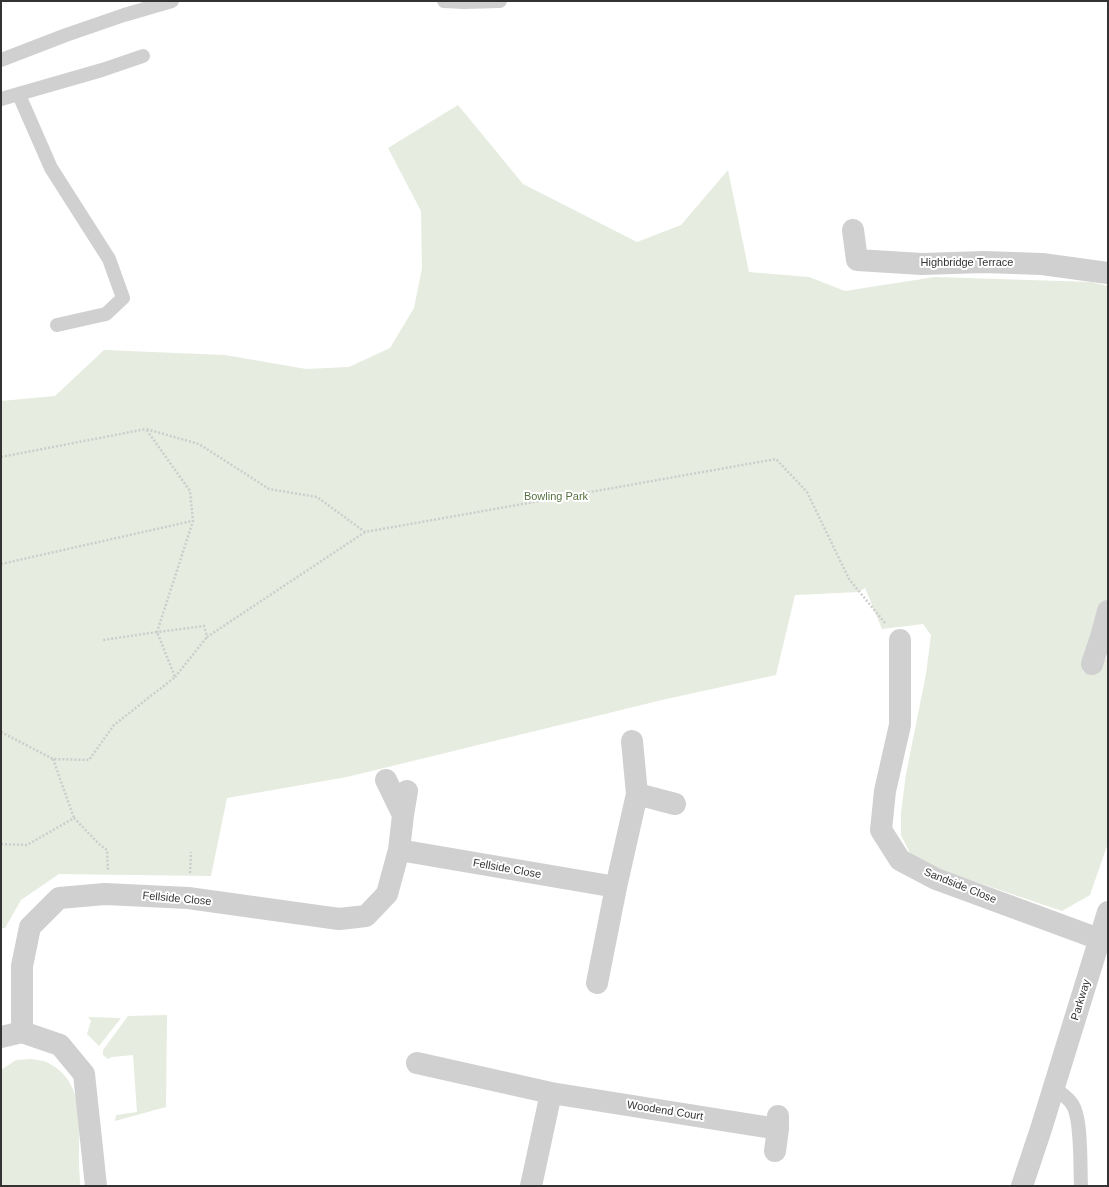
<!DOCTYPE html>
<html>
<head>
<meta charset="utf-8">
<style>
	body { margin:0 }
	#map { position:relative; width:1109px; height:1187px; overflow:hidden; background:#fff; font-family:Arial,sans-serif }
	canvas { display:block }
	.frame { position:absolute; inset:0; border:2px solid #333; pointer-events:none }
</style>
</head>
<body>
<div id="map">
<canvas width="1109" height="1187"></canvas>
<div class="frame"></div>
</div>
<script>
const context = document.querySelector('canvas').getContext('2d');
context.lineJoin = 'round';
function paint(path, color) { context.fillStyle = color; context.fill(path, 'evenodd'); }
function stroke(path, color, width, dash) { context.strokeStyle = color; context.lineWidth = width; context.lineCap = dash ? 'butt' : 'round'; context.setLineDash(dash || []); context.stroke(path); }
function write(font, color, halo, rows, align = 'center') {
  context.font = font + ' Arial,sans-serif'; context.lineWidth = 4; context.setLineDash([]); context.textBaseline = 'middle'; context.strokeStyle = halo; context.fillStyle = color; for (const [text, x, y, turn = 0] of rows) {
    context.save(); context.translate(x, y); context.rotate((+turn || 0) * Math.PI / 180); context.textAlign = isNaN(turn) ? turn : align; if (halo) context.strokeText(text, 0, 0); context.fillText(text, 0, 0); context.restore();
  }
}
const green = new Path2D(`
	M458 105 523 184 637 242 681 225 728 170 749 272 809 277 845 291 935 277 1091 282 1108 286V599H1107L1083 672 1089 674 1108 657V843L1090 895 1062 911 926 865 911 855 901 835V813L906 774 926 674 931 635 923 624 882 629 865 588 859 592 795 595 776 675 662 700 347 777 227 798 211 876 59 874 21 900 5 928H1V401L55 396 104 350 225 355 306 369 349 367 390 348 414 308 422 268 421 211 388 148Z
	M167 1015 166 1107 115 1121 116 1115 137 1112 133 1055 112 1057 108 1059 103 1055V1050L128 1016Z
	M88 1017 121 1018 99 1046 87 1034 91 1021Z
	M31 1059C36 1060 42 1060 46 1062 86 1080 79 1126 79 1161 79 1169 80 1178 80 1186H1V1070L16 1060Z`);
const path = new Path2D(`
	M1 457 146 429
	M365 532 207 637 204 626 157 632 193 521 190 491 146 429 199 444 269 489 317 497 365 532 776 459 807 492 849 579 885 623
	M1 564 192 521
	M175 677 207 637
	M1 732 53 759 89 760 114 725 175 677 157 632 103 640
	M53 759 74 818
	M1 844 27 845 74 818 99 844 107 850 108 870
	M190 873 191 852`);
const lane = new Path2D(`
	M444 1 464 2 500 1
	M1 60 66 35 124 15 172 1
	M19 95 51 168 109 259 123 298 106 314 57 325
	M1 99 102 70 143 56
	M1054 1088C1060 1093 1068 1097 1072 1104 1082 1117 1080 1168 1081 1186`);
const street = new Path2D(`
	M853 230 857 260 922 264 984 262 1042 264 1108 273
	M900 640V725L885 791 881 830 900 860 936 879 1099 939
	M1092 664 1101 637 1108 611
	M386 780 403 815
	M637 794 675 804
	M399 850 616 887
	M597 983 616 887 637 794 632 741
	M22 1032V966L30 927 59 898 105 894 188 898 339 919 366 916 387 894 399 850 403 815 407 791
	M1 1037 22 1032 60 1045 84 1074 96 1186
	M417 1063 551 1093 778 1129
	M775 1151 778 1129V1116
	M531 1186 551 1093
	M1022 1186 1041 1129 1108 912`);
const streetNames = [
	["Highbridge Terrace",967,263],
	["Fellside Close",507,869,10],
	["Sandside Close",960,886,22],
	["Fellside Close",177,899,5],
	["Parkway",1081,1000,-73],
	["Woodend Court",665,1111,9]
];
const parkNames = [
	["Bowling Park",556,497]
];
paint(green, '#e6ecdf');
stroke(path, '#cdcdcd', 2.5, [2, 2]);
stroke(lane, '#d0d0d0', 14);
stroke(street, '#d0d0d0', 22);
write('11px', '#333', '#fff', streetNames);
write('11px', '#56703f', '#fff', parkNames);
</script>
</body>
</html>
